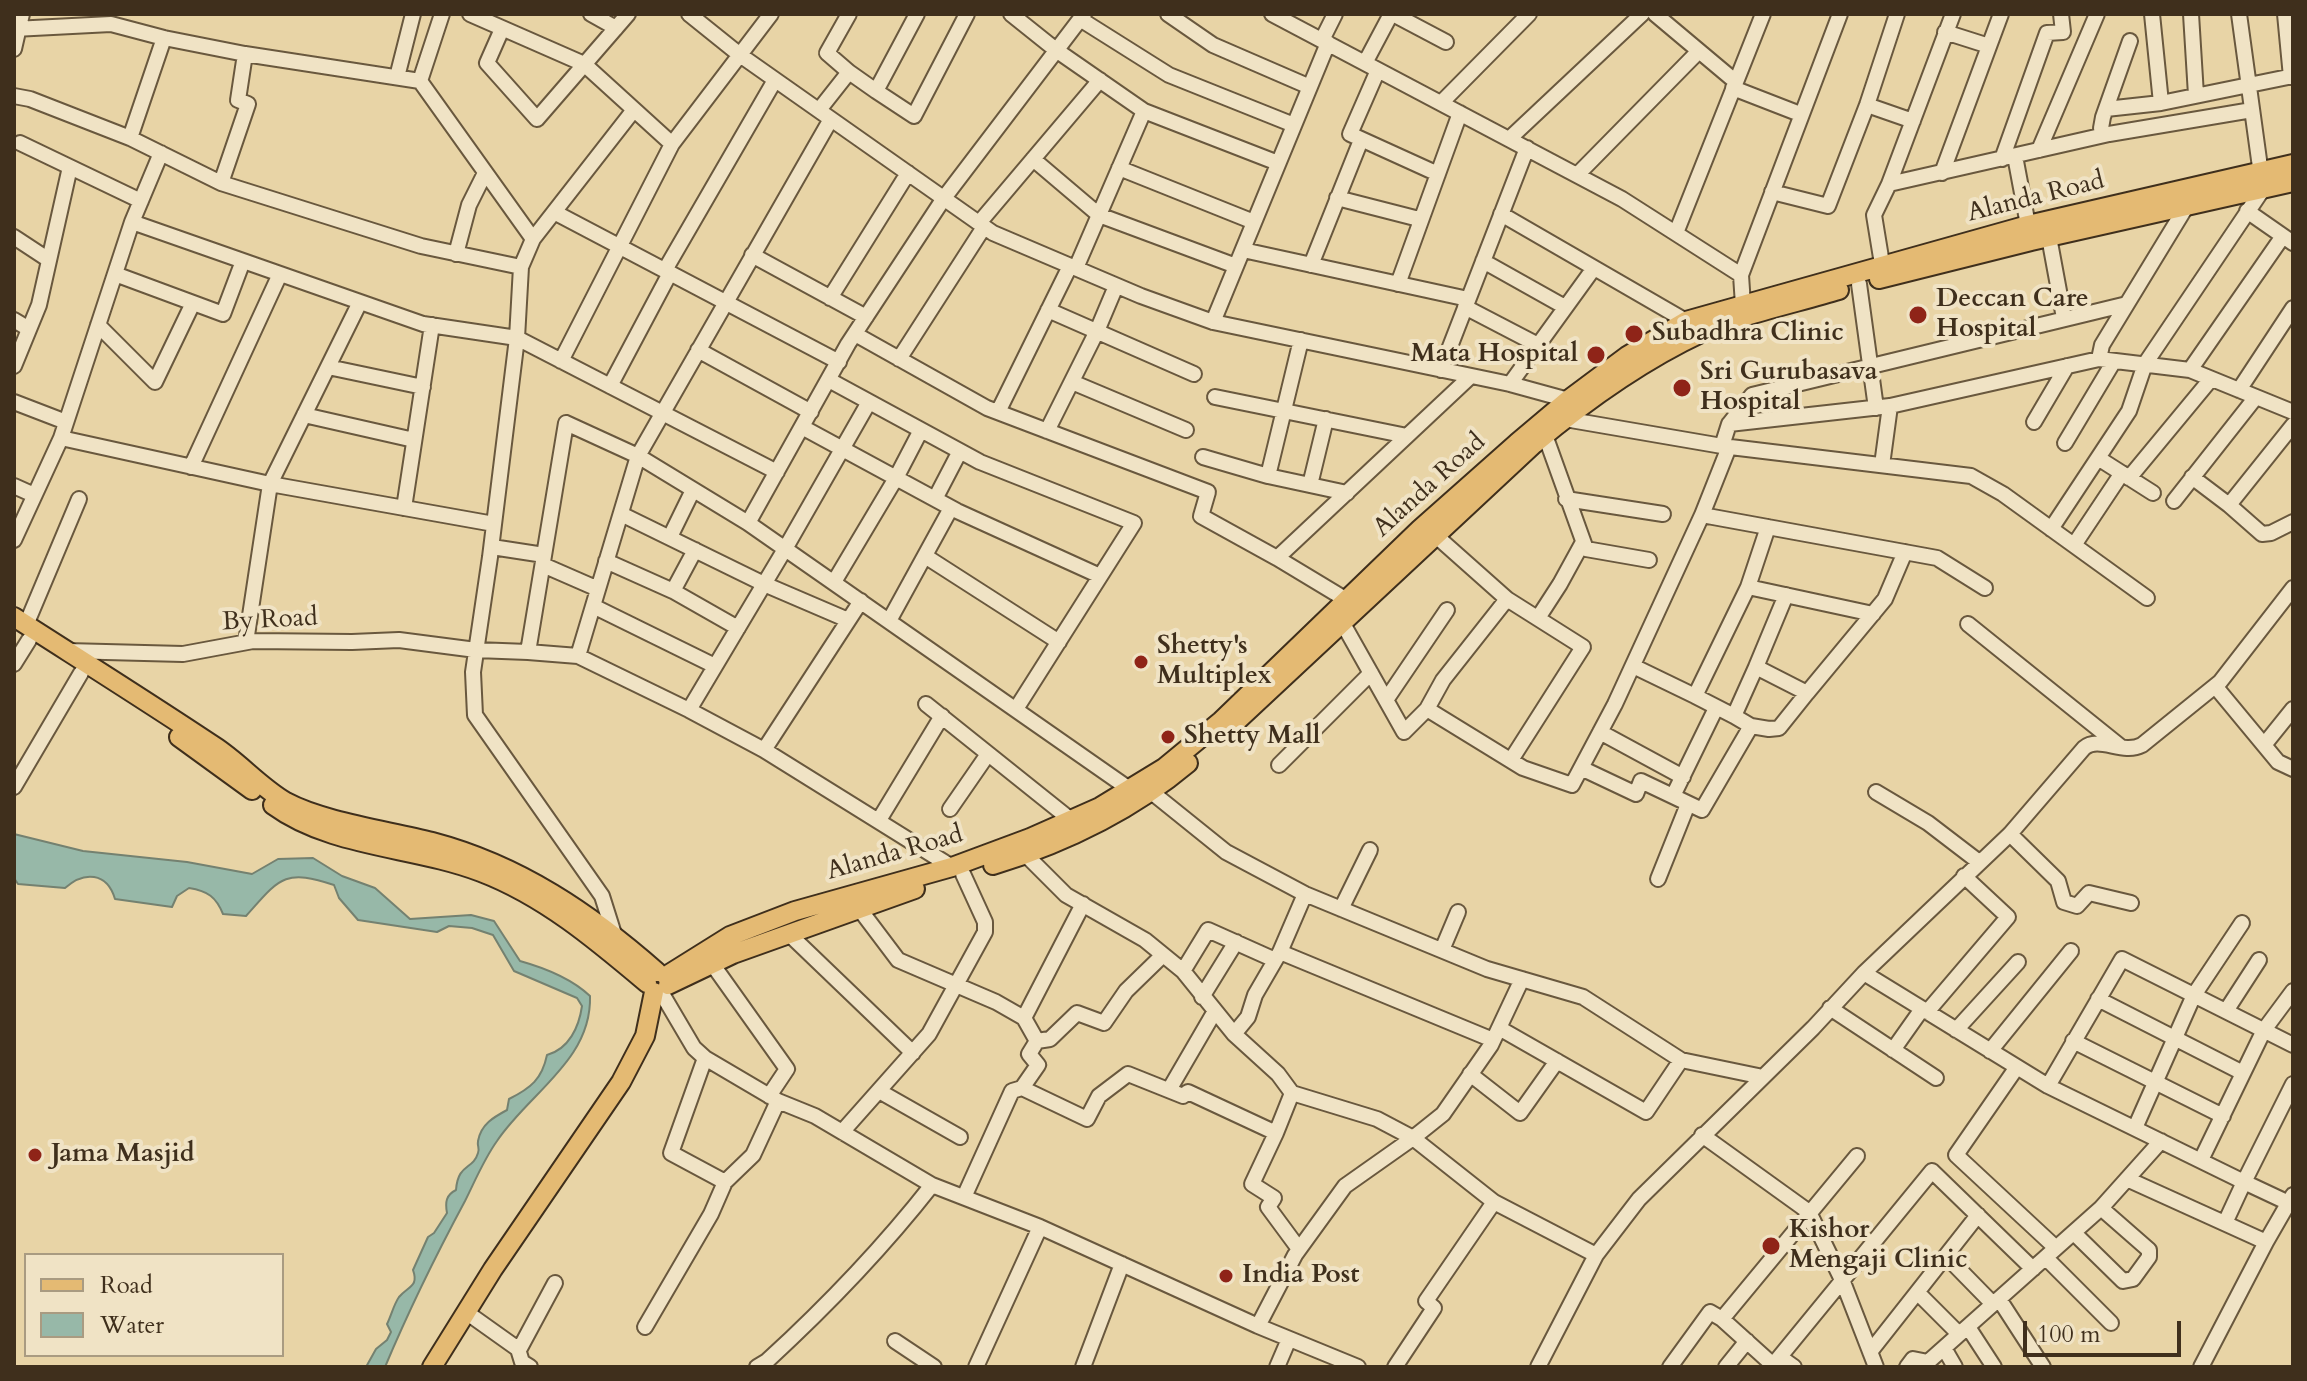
<!DOCTYPE html>
<html>
<head>
<meta charset="utf-8">
<style>
	body { margin:0 }
	#map { position:relative; width:2307px; height:1381px; overflow:hidden; background:#e8d4a6; font-family:Cardo,serif }
	canvas { display:block }
	.frame { position:absolute; inset:0; border:16px solid #3f2f1c; pointer-events:none }
	.legend { position:absolute; left:24px; top:1253px; width:260px; height:104px; box-sizing:border-box; background:#f0e3c5; border:2px solid #a99b81; margin:0; padding:10px 14px; list-style:none; font-size:24px; color:#3f2f1c }
	.legend li { display:flex; align-items:center; gap:16px; height:40px }
	.legend b { width:40px; border:2px solid #a99b81 }
	.scale { position:absolute; left:2023px; top:1321px; width:158px; height:36px; box-sizing:border-box; border:4px solid #3f2f1c; border-top:0; padding-left:10px; font-size:24px; line-height:28px; white-space:nowrap; color:#3f2f1c; -webkit-text-stroke:6px #f0e3c5; paint-order:stroke }
</style>
</head>
<body>
<div id="map">
<canvas width="2307" height="1381"></canvas>
<div class="frame"></div>
<ul class="legend">
<li><b style="height:10px;background:#e4ba73"></b>Road</li>
<li><b style="height:22px;background:#97b8a8"></b>Water</li>
</ul>
<div class="scale">100 m</div>
</div>
<script>
const context = document.querySelector('canvas').getContext('2d');
context.lineJoin = 'round';
function paint(path, color) { context.fillStyle = color; context.fill(path, 'evenodd'); }
function stroke(path, color, width, dash) { context.strokeStyle = color; context.lineWidth = width; context.lineCap = dash ? 'butt' : 'round'; context.setLineDash(dash || []); context.stroke(path); }
function write(font, color, halo, rows, align = 'center') {
  context.font = font + ' Cardo,serif'; context.lineWidth = 8; context.setLineDash([]); context.textBaseline = 'middle'; context.strokeStyle = halo; context.fillStyle = color; for (const [text, x, y, turn = 0] of rows) {
    context.save(); context.translate(x, y); context.rotate((+turn || 0) * Math.PI / 180); context.textAlign = isNaN(turn) ? turn : align; if (halo) context.strokeText(text, 0, 0); context.fillText(text, 0, 0); context.restore();
  }
}
const water = new Path2D(`
	M14 834 83 851 187 862 252 874 278 859 313 858 342 876 375 888 410 919 471 915 494 921 520 961C545 968 571 978 590 996 592 1060 529 1093 497 1141 484 1159 475 1181 465 1201 436 1255 409 1310 385 1367H366L376 1349 387 1340 391 1332 387 1324C391 1316 394 1304 399 1297 408 1286 419 1287 413 1270L428 1237 434 1233 447 1213C445 1202 446 1195 456 1190 458 1163 473 1170 478 1153 480 1148 477 1147 478 1141 481 1124 494 1117 507 1110L509 1099C531 1088 542 1079 547 1055 569 1049 579 1027 582 1006L577 998 514 971 493 935 472 928 449 926 437 932 358 920 339 898 334 885C284 868 279 879 246 916L223 914C216 897 208 891 189 888L177 896 172 907 115 899C107 872 84 871 65 888L18 884 14 878Z`);
const minor = new Path2D(`
	M470 14 584 64 672 144 771 14
	M591 14 616 28
	M689 14 740 55 993 233 1141 296 1213 322 1510 384 1572 401
	M1011 14 1056 50 1144 111 1278 163
	M1168 14 1213 45 1310 87
	M1272 14 1622 199 1741 275
	M1393 14 1446 42
	M1655 14 1736 82
	M2152 14 2161 103 2293 76
	M2191 14 2196 95
	M2285 14 2291 77
	M1080 19 1169 75 1294 125
	M14 29 111 24 164 38 245 54 420 81 533 239
	M502 29 487 63 537 119 628 14
	M1945 32 1989 46
	M1322 40 1335 14
	M14 49 22 14
	M1365 63 1391 14
	M1378 70 1350 134 1438 174
	M849 72 876 91 917 14
	M397 77 413 14
	M420 81 442 14
	M1733 88 1800 114
	M876 91 914 116 967 14
	M14 96 30 99 130 138 221 183 421 246 521 267
	M1441 103 1529 14
	M1867 105 1913 121
	M2106 109 2161 103
	M819 110 849 72 827 53 849 14
	M831 119 638 456 578 656 689 710 764 750 952 867
	M2104 135 2101 128 2103 117 2130 41
	M130 138 164 38
	M1509 139 1642 14
	M20 143 141 201
	M2039 150 2097 14
	M161 153 132 222 423 324 517 338 777 472
	M2015 156 2028 225
	M1033 159 1099 215 1236 266
	M2002 159 2047 33 2063 32 2061 14
	M1119 168 1254 222
	M1942 173 2001 14
	M1577 175 1699 51
	M221 183 248 104 238 100 245 54
	M1889 184 1953 14
	M1772 192 1828 206 1867 105 1897 14
	M1337 198 1419 219
	M2247 211 2293 243
	M554 212 839 362
	M1501 214 1686 321
	M979 223 1100 80
	M1676 233 1763 14
	M14 237 49 260
	M2049 237 2064 318
	M1243 250 1468 299
	M456 254 469 205 485 173
	M752 255 866 317
	M1483 261 1565 307
	M1311 265 1361 140
	M1076 268 1144 111
	M665 270 775 80
	M115 274 223 314 243 261
	M1884 276 1874 215 1889 184 2109 134 2252 110
	M1398 284 1460 113
	M1859 284 1876 408
	M830 298 908 173
	M1465 307 1538 345
	M1048 310 1194 374
	M1740 311 1743 305 1741 275 1840 14
	M14 320 29 329
	M1213 322 1328 43
	M98 325 155 382 193 303
	M855 334 987 408 1208 492 1201 516 1277 558
	M1301 340 1268 476 1347 493
	M698 350 811 412
	M899 359 984 227
	M2099 359 2102 345 2186 207
	M561 361 672 144
	M14 366 39 305 70 167
	M328 367 423 387
	M1441 370 1527 148
	M2190 370 2283 236
	M829 380 980 462 1134 523 1016 709
	M1072 382 1186 430
	M1510 384 1594 268
	M610 386 670 273
	M2239 390 2293 308
	M1215 397 1407 436
	M14 402 66 422
	M998 412 1070 266
	M304 415 414 440
	M1559 418 1722 446 1729 424 1890 406 2099 359 2190 370 2293 412
	M2034 422 2067 366
	M1729 424 1752 395 2127 304
	M802 427 957 511 1100 576
	M1047 431 1097 331 1116 286
	M1545 435 1586 549 1649 560
	M61 438 270 484 494 524
	M2065 443 2114 361
	M1722 446 1971 476 2003 494 2147 598
	M1729 447 1702 515 1937 558 1985 588
	M1203 457 1268 476
	M2098 458 2153 493
	M1882 465 1890 406
	M191 467 280 274
	M2192 477 2229 505 2293 425
	M2129 478 2211 379
	M1310 485 1326 419
	M14 486 34 495
	M935 499 960 451
	M1566 499 1663 514
	M2174 501 2256 397
	M2229 505 2262 534 2271 533 2293 522
	M404 508 432 325
	M621 514 764 584 848 620
	M748 523 1135 793
	M2051 529 2129 411 2145 364 2263 189 2239 14
	M1435 535 1507 599 1583 647 1511 760
	M670 537 693 490
	M14 540 61 438 132 222
	M2074 545 2122 473
	M492 547 544 555
	M925 556 1059 642
	M606 561 673 591 695 550
	M543 565 598 589
	M834 582 896 478 921 430
	M1748 587 1768 527
	M673 591 738 628
	M1345 599 1277 558 1471 376
	M593 606 715 666
	M1538 618 1560 584 1583 542
	M889 621 951 508
	M1342 622 1404 732 1427 709 1523 768 1572 785 1615 704 1702 515
	M1968 624 2121 747
	M26 625 79 499
	M246 642 270 484 360 302
	M67 651 183 654 253 641 352 642 399 640 476 650 528 652 566 423 638 456 748 523 848 344 944 198 1084 14
	M528 652 578 656
	M14 664 29 640
	M1633 666 1695 696
	M1756 667 1786 595
	M2215 686 2278 762 2293 769
	M1386 700 1447 610
	M926 704 1071 820
	M1427 709 1443 680 1507 599
	M689 710 785 549 869 402
	M1734 716 1695 696 1748 587 1873 614
	M1751 726 1769 729 1779 728 1807 693
	M1600 732 1683 777
	M2264 745 2293 709
	M764 750 861 601
	M1279 765 1371 673
	M1581 768 1636 794 1641 781 1702 810 1751 726 1734 716 1756 667 1807 693 1885 599 1905 552
	M1144 786 1226 852 1305 894 1487 969 1583 997 1681 1060 1763 1077
	M14 787 81 673
	M1876 792 1928 823 1979 862
	M1673 796 1716 708
	M950 809 988 754
	M879 820 942 716
	M2010 834 2058 881 2064 902 2077 906 2089 893 2131 903
	M1026 855 1066 895 1145 940 1183 971 1234 1034 1278 1074 1292 1093 1377 1119 1413 1138 1494 1202 1596 1255
	M1658 879 1688 804
	M1305 894 1280 952 1493 1040
	M858 907 898 960 996 1002 1024 1018 1037 1041 1050 1039 1077 1013 1104 1023 1126 991 1163 955
	M1341 909 1370 850
	M614 934 602 896 475 715 473 672 490 557 517 338 521 267 533 239 633 111
	M789 934 913 1053
	M1442 950 1458 912
	M708 958 787 1069 769 1096
	M1183 971 1208 930 1275 960
	M1864 973 2048 1086 2244 1182 2293 1084
	M661 992 694 1048 705 1058 778 1101 815 1116 932 1185 1040 1227 1258 1326 1358 1367
	M1202 997 1236 942
	M2098 999 2243 1073
	M1830 1008 1936 1078
	M2226 1011 2259 960
	M1927 1012 2008 917 1964 876
	M1024 1018 1083 904
	M1499 1028 1646 1112 1681 1060
	M1956 1030 2018 962
	M1234 1034 1248 1017 1255 995 1280 952
	M1037 1041 1029 1054 1038 1065 1022 1088 1087 1119 1099 1096 1128 1074 1183 1096 1188 1092 1276 1133 1292 1093
	M2073 1041 2223 1116
	M1893 1050 1922 1009
	M1990 1051 2071 951
	M705 1058 671 1153 725 1182
	M2017 1067 1956 1155 2056 1248
	M1470 1074 1520 1113 1557 1061
	M2048 1086 2122 959 2293 1045
	M1169 1090 1215 1011
	M879 1091 960 1137
	M2135 1128 2194 995 2242 923
	M842 1132 929 1034 985 932V922L963 874
	M1276 1133 1252 1184 1274 1198 1268 1207 1299 1249
	M1702 1135 1809 1212 1843 1282 1876 1367
	M2201 1160 2264 1030 2293 991
	M2127 1179 2266 1242 2293 1195
	M964 1197 1012 1091 1022 1088
	M2225 1223 2244 1182 2293 1205
	M2074 1233 2123 1281 2133 1279 2149 1257V1250L2101 1208
	M1946 1256 1993 1304
	M2046 1258 2111 1323
	M1918 1293 1959 1334
	M1999 1299 2043 1367
	M466 1312 518 1349 522 1362 530 1367
	M1722 1319 1773 1365 1932 1171 2033 1269
	M1258 1326 1295 1255 1345 1186 1413 1138 1443 1114 1491 1045 1522 979
	M645 1327 711 1214 725 1182 753 1155 778 1101
	M1968 1327 1994 1367
	M895 1341 934 1367
	M1944 1348 1955 1367
	M519 1350 555 1283
	M1870 1352 1978 1215
	M1780 1357 1794 1367
	M757 1367 767 1361C828 1305 881 1250 932 1185
	M976 1367 1040 1227
	M1083 1367 1122 1264
	M1277 1367 1289 1339
	M1395 1367 1434 1308 1426 1301 1494 1202
	M1538 1367 1596 1255 1639 1199 1813 1028 1864 973 2010 834 2084 748C2099 735 2122 755 2142 745L2220 682 2293 588
	M1670 1367 1710 1312 1722 1319 1857 1156
	M1726 1367 1747 1341
	M1907 1367 1913 1359 1928 1362 2101 1208 2161 1141
	M2201 1367 2266 1242`);
const major = new Path2D(`
	M1879 279 2031 241 2293 182
	M14 617C81 660 148 702 214 746 239 762 260 787 286 802 323 822 390 831 432 842 519 865 590 913 657 972
	M1223 734 1534 444C1584 402 1643 360 1703 332 1743 314 1796 303 1839 290
	M179 737 252 790
	M273 805C332 848 413 846 481 872 544 896 596 940 647 983
	M993 865C1064 843 1131 811 1188 763
	M666 976 730 936 795 911 952 867 1030 838 1100 807 1164 768 1221 721 1420 529 1517 443 1568 400 1627 356 1686 321 2028 225 2293 164
	M668 985 733 954 915 889
	M432 1367 493 1269 621 1082 645 1036 654 992`);
const markers = [
	[1918,315,10,"#8f2418"],
	[1634,334,10,"#8f2418"],
	[1596,355,10,"#8f2418"],
	[1682,388,10,"#8f2418"],
	[1141,662,8,"#8f2418"],
	[1168,737,8,"#8f2418"],
	[35,1155,8,"#8f2418"],
	[1771,1246,10,"#8f2418"],
	[1226,1276,8,"#8f2418"]
];
const streetNames = [
	["Alanda Road",2036,198,-14],
	["Alanda Road",1430,486,-42],
	["By Road",270,621,-3],
	["Alanda Road",895,854,-16]
];
const poiNames = [
	["Deccan Care",1936,300],
	["Hospital",1936,330],
	["Subadhra Clinic",1652,334],
	["Mata Hospital",1578,355,"right"],
	["Sri Gurubasava",1700,373],
	["Hospital",1700,403],
	["Shetty's",1157,647],
	["Multiplex",1157,677],
	["Shetty Mall",1184,737],
	["Jama Masjid",51,1155],
	["Kishor",1789,1231],
	["Mengaji Clinic",1789,1261],
	["India Post",1242,1276]
];
paint(water, '#97b8a8');
stroke(water, '#748170', 2);
stroke(minor, '#69583e', 18);
stroke(major, '#3f2f1c', 22);
stroke(minor, '#f0e3c5', 14);
stroke(major, '#e4ba73', 18);
for (const [x, y, r, color] of markers) { const dot = new Path2D(); dot.arc(x, y, r, 0, 2 * Math.PI); context.fillStyle = color; context.fill(dot); stroke(dot, '#f0e3c5', 3); }
write('26px', '#3f2f1c', '#f0e3c5', streetNames);
write('bold 26px', '#3f2f1c', '#f0e3c5', poiNames, 'left');
</script>
</body>
</html>
